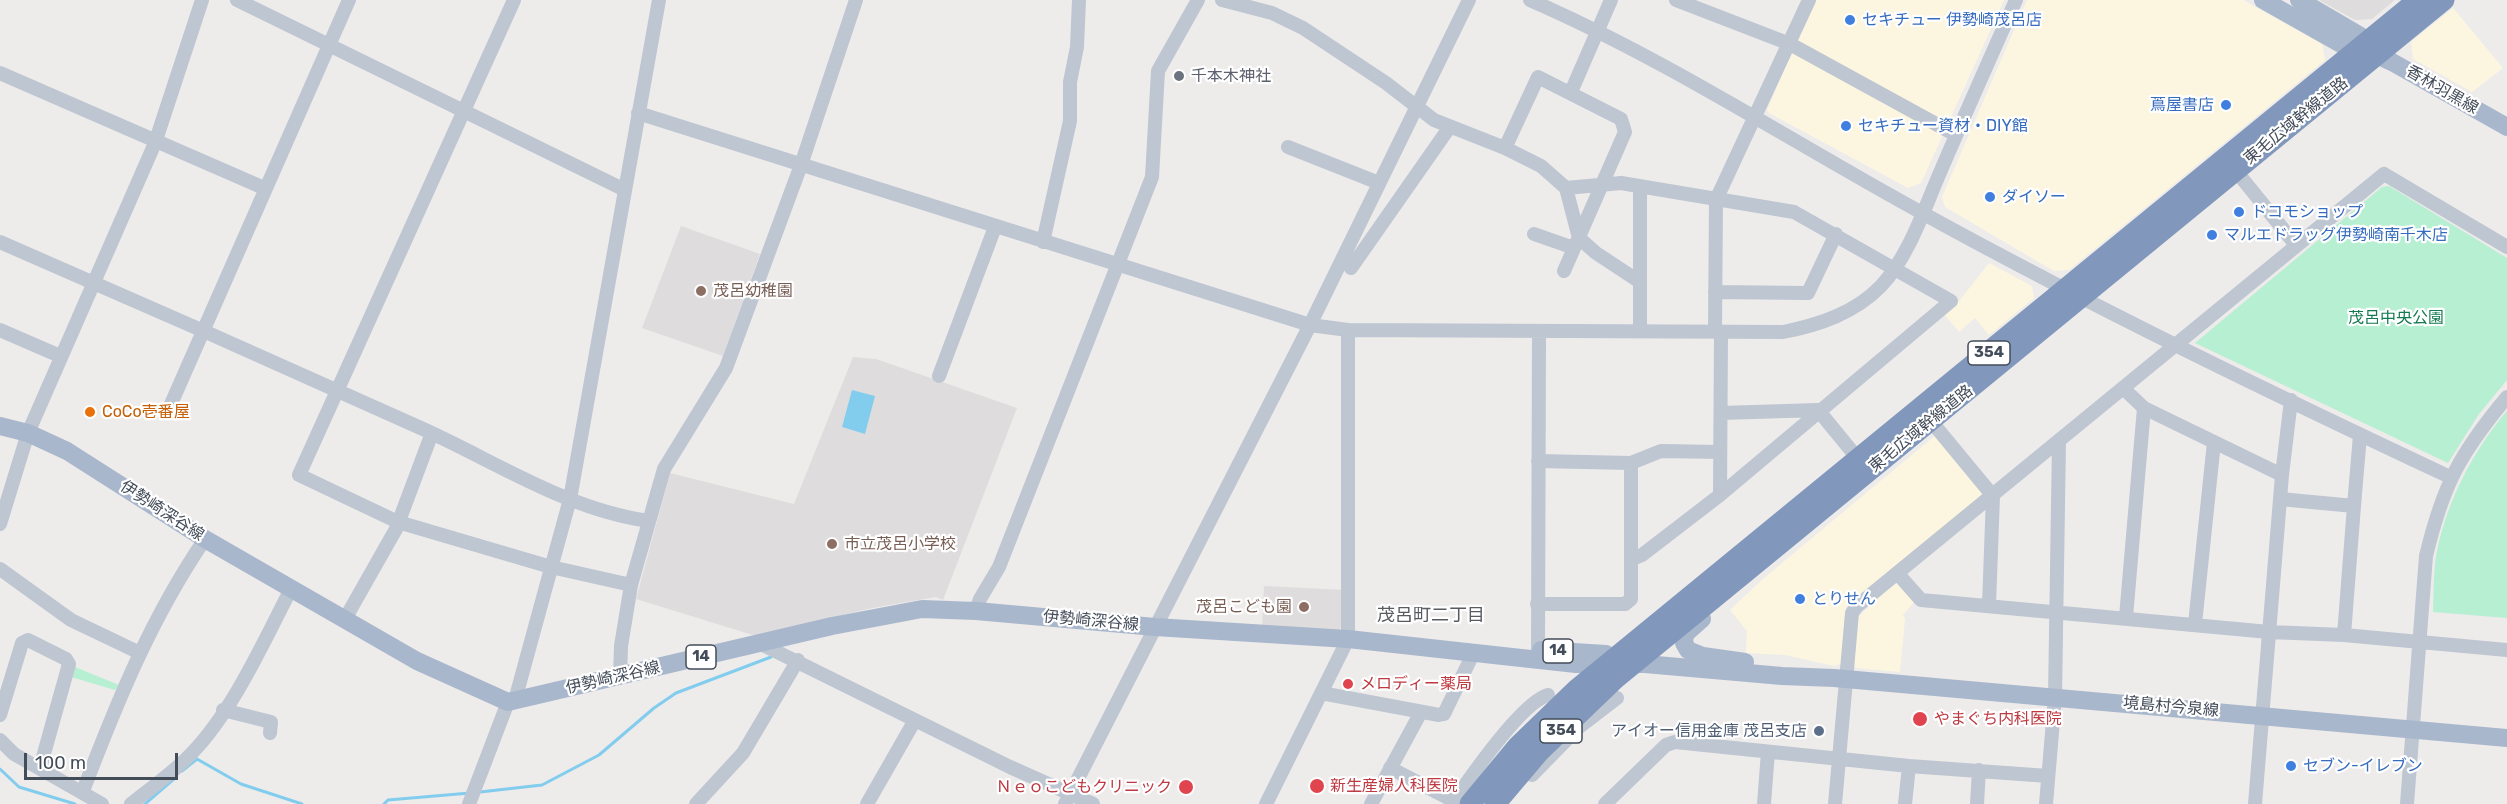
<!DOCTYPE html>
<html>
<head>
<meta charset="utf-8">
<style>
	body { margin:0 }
	#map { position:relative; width:2507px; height:804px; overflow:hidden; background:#eeebeb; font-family:Rubik,sans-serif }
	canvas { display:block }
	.scale { position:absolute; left:24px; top:753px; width:154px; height:27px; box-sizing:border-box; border:3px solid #434c59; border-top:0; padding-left:8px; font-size:18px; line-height:21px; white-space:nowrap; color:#434c59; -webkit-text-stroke:4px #fff; paint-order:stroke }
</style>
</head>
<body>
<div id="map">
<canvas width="2507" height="804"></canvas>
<div class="scale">100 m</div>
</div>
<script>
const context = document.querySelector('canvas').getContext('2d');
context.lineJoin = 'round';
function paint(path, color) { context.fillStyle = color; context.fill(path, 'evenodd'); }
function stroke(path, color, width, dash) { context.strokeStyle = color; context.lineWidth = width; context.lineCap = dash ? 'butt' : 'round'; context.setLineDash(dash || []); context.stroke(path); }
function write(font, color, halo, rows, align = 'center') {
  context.font = font + ' Rubik,"Noto Sans JP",sans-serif'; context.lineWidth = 4.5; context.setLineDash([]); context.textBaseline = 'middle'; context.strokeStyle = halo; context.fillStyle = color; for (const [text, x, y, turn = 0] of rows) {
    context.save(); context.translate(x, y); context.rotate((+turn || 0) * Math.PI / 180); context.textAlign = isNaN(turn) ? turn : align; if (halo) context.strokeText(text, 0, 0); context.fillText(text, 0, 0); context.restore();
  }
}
const commercial = new Path2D(`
	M1814 0H2004L1921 183 1908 188 1769 113 1767 110Z
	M2027 0H2243L2322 44 2325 60 2069 270 2054 271 1945 207 1942 197Z
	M2453 8 2503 68 2472 92 2413 59 2411 42Z
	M1989 263 2032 286 2034 298 1989 335 1975 318 1959 332 1944 314 1960 300Z
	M1937 434 1983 488 1981 498 1846 607 1841 664 1834 666 1785 655 1746 653 1747 631 1730 610 1764 578Z
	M1896 582 1902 583 1915 601 1903 615 1905 619 1900 672 1856 668 1854 665 1858 617Z`);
const education = new Path2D(`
	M2319 0H2395L2372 19 2355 20Z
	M681 226 760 254 723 356 642 328Z
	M853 357 876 359 1017 408 943 600 936 597 872 608 756 636 636 599 670 473 794 504Z
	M1264 586 1345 590V624L1335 633 1262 629Z`);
const green = new Path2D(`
	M2389 186 2507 258V380L2479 414 2448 463 2195 343 2382 187Z
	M2507 411V618L2433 612C2434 592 2433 571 2437 551 2448 499 2473 451 2507 411Z
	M75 667 119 685 115 690 71 677Z`);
const water = new Path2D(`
	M852 390 875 396 865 434 842 427Z`);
const stream = new Path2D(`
	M0 769 19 787 75 804
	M182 771 197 759 241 784 302 804
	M480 792 542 785 599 755 654 708 676 693 771 657
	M145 804 175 778
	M384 804 388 800 470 793`);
const minor = new Path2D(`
	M237 0 625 190
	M514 0 299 475 398 522 551 567 631 585
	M1222 0 1272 13 1303 28 1386 83 1434 120 1505 148 1541 166 1566 188 1621 183 1794 212 1951 301 1720 495 1642 555 1632 559
	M1530 0C1668 60 1792 142 1924 214 2095 308 2273 394 2450 477
	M1676 0 1790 44 1956 135
	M0 73 264 188
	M1571 92 1611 0
	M638 113 1310 325 1348 330 1783 332C1819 325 1855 313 1881 286 1910 255 1925 206 1942 168 1966 112 1991 56 2016 0
	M1288 147 1379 183
	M1505 148 1538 77 1621 119 1625 132 1564 271
	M2236 171 2296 245
	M1566 188 1579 238 1596 253 1640 282
	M1534 234 1574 248
	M0 242C141 303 283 366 423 429 496 462 568 510 649 521
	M1043 242 1070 121V82L1077 47 1079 0
	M1351 268 1449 128
	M1715 292 1808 293 1836 234
	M0 330 60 356
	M1640 331V187
	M1715 331 1716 200 1809 0
	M939 376 995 227
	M2124 389 2144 408 2282 475
	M171 404 349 0
	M1818 410 1859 460
	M1721 413 1818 410
	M1931 421 1993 496 1989 605
	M1538 461 1631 463 1661 451 1720 452
	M1720 495 1721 332
	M2280 499 2354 506 2344 635
	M2354 506 2360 435
	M0 524 28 433 155 143 202 0
	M0 569 71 620 140 653
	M1898 574 1921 600 2269 632 2344 635 2507 650
	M1537 604H1625L1631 599V463
	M976 611 980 599 999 567 1152 177 1158 71 1198 0
	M2126 617 2144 408
	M345 619 396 529 432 433
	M2195 624 2214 442
	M759 643 1010 767 1093 804
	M1538 650 1539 332
	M620 677 621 646 631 585 664 469 726 368 801 165 856 0
	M1321 693 1439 715 1444 714 1471 658 1472 651
	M515 700 570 499 659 0
	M223 710 271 722 270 733
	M0 715 22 643 28 640 66 659 69 664 40 768
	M0 740 14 754 102 804
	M1390 768 1454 801
	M1532 775 1578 728 1617 698
	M83 791C117 702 151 618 205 539
	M131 804C151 788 174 772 191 754 233 711 264 641 291 589
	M469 804 508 702
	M696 804 743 753 798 660
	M867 804 915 720
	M1065 804 1310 325 1469 0
	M1266 804 1348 639V330
	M1371 804 1421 712
	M1452 804C1469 779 1521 703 1548 695
	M1605 804 1666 745 1675 742 1909 766 2048 776
	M1764 804 1768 752
	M1835 804 1852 613 1857 606 2384 174 2507 247
	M1905 804 1909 766
	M1977 804 1979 770
	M2046 804 2055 697 2059 441
	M2255 804 2282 475 2291 400
	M2407 804 2426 556C2443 485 2460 453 2507 397`);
const major = new Path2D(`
	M2263 0 2355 52 2377 55 2392 62 2507 127
	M2299 0 2369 41 2376 52
	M0 426 28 433 67 451 205 539 417 661 508 702 832 626 922 609 976 611 1155 627 1348 639 1576 664H1645L1782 676 1834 678 2507 738
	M1702 619 1685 634 1684 643 1688 650 1703 656 1745 662
	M1541 650 1606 654`);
const highway = new Path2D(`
	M1470 804 1518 746 1577 689 2418 0
	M1495 804 1539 752 1615 679 2444 0`);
const markers = [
	[1850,20,6,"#3f7fe0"],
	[1179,76,6,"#6b7280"],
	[2226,105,6,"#3f7fe0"],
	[1846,126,6,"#3f7fe0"],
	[1990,197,6,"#3f7fe0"],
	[2239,212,6,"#3f7fe0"],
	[2212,235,6,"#3f7fe0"],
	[701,291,6,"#8d6e63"],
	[90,412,6,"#e8710a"],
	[832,544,6,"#8d6e63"],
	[1800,599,6,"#3f7fe0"],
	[1304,607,6,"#8d6e63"],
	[1348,684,6,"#e0444e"],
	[1920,719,8,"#e0444e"],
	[1819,731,6,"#5c6f8a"],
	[2291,766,6,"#3f7fe0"],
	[1317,786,8,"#e0444e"],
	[1186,787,8,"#e0444e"]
];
const shields = [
	[1989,353,42],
	[1558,651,30],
	[701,657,30],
	[1561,731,42]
];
const shieldNames = [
	["354",1989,353],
	["14",1558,651],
	["14",701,657],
	["354",1561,731]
];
const shopNames = [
	["セキチュー 伊勢崎茂呂店",1862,20],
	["蔦屋書店",2214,105,"right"],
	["セキチュー資材・DIY館",1858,126],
	["ダイソー",2002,197],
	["ドコモショップ",2251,212],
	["マルエドラッグ伊勢崎南千木店",2224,235],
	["とりせん",1812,599],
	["セブン-イレブン",2303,766]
];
const worshipNames = [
	["千本木神社",1191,76]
];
const streetNames = [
	["香林羽黒線",2442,90,30],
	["東毛広域幹線道路",2296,121,-39],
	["東毛広域幹線道路",1921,429,-39],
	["伊勢崎深谷線",162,511,33],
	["伊勢崎深谷線",1091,621,5],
	["伊勢崎深谷線",613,678,-13],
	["境島村今泉線",2171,707,5]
];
const educationNames = [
	["茂呂幼稚園",713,291],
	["市立茂呂小学校",844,544],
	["茂呂こども園",1292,607,"right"]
];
const parkNames = [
	["茂呂中央公園",2396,318]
];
const foodNames = [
	["CoCo壱番屋",102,412]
];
const healthNames = [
	["メロディー薬局",1360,684],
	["やまぐち内科医院",1934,719],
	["新生産婦人科医院",1330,786],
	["Ｎｅｏこどもクリニック",1172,787,"right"]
];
const serviceNames = [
	["アイオー信用金庫 茂呂支店",1807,731]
];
const neighbourhoodNames = [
	["茂呂町二丁目",1431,616]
];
paint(commercial, '#fcf6e1');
paint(education, '#dfdcdd');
paint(green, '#b6efd1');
paint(water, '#82cded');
stroke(stream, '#82cded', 3);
stroke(minor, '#bdc6d1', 14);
stroke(major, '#a9b7cc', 18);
stroke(highway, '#8198bc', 21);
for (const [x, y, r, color] of markers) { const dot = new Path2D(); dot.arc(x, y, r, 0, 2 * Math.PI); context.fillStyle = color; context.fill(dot); stroke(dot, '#fff', 2); }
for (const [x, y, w] of shields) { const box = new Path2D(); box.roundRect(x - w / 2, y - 12, w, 24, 4.5); context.fillStyle = '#fff'; context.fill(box); stroke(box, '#434c59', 1.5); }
write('bold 15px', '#434c59', null, shieldNames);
write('16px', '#366cbe', '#fff', shopNames, 'left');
write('16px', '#5b616d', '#fff', worshipNames, 'left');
write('16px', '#434c59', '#fff', streetNames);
write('16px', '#785e54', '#fff', educationNames, 'left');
write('16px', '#147a50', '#fff', parkNames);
write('16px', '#c56008', '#fff', foodNames, 'left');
write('16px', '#be3a42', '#fff', healthNames, 'left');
write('16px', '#4e5e75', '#fff', serviceNames, 'right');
write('18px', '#585b60', '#fff', neighbourhoodNames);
</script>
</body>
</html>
